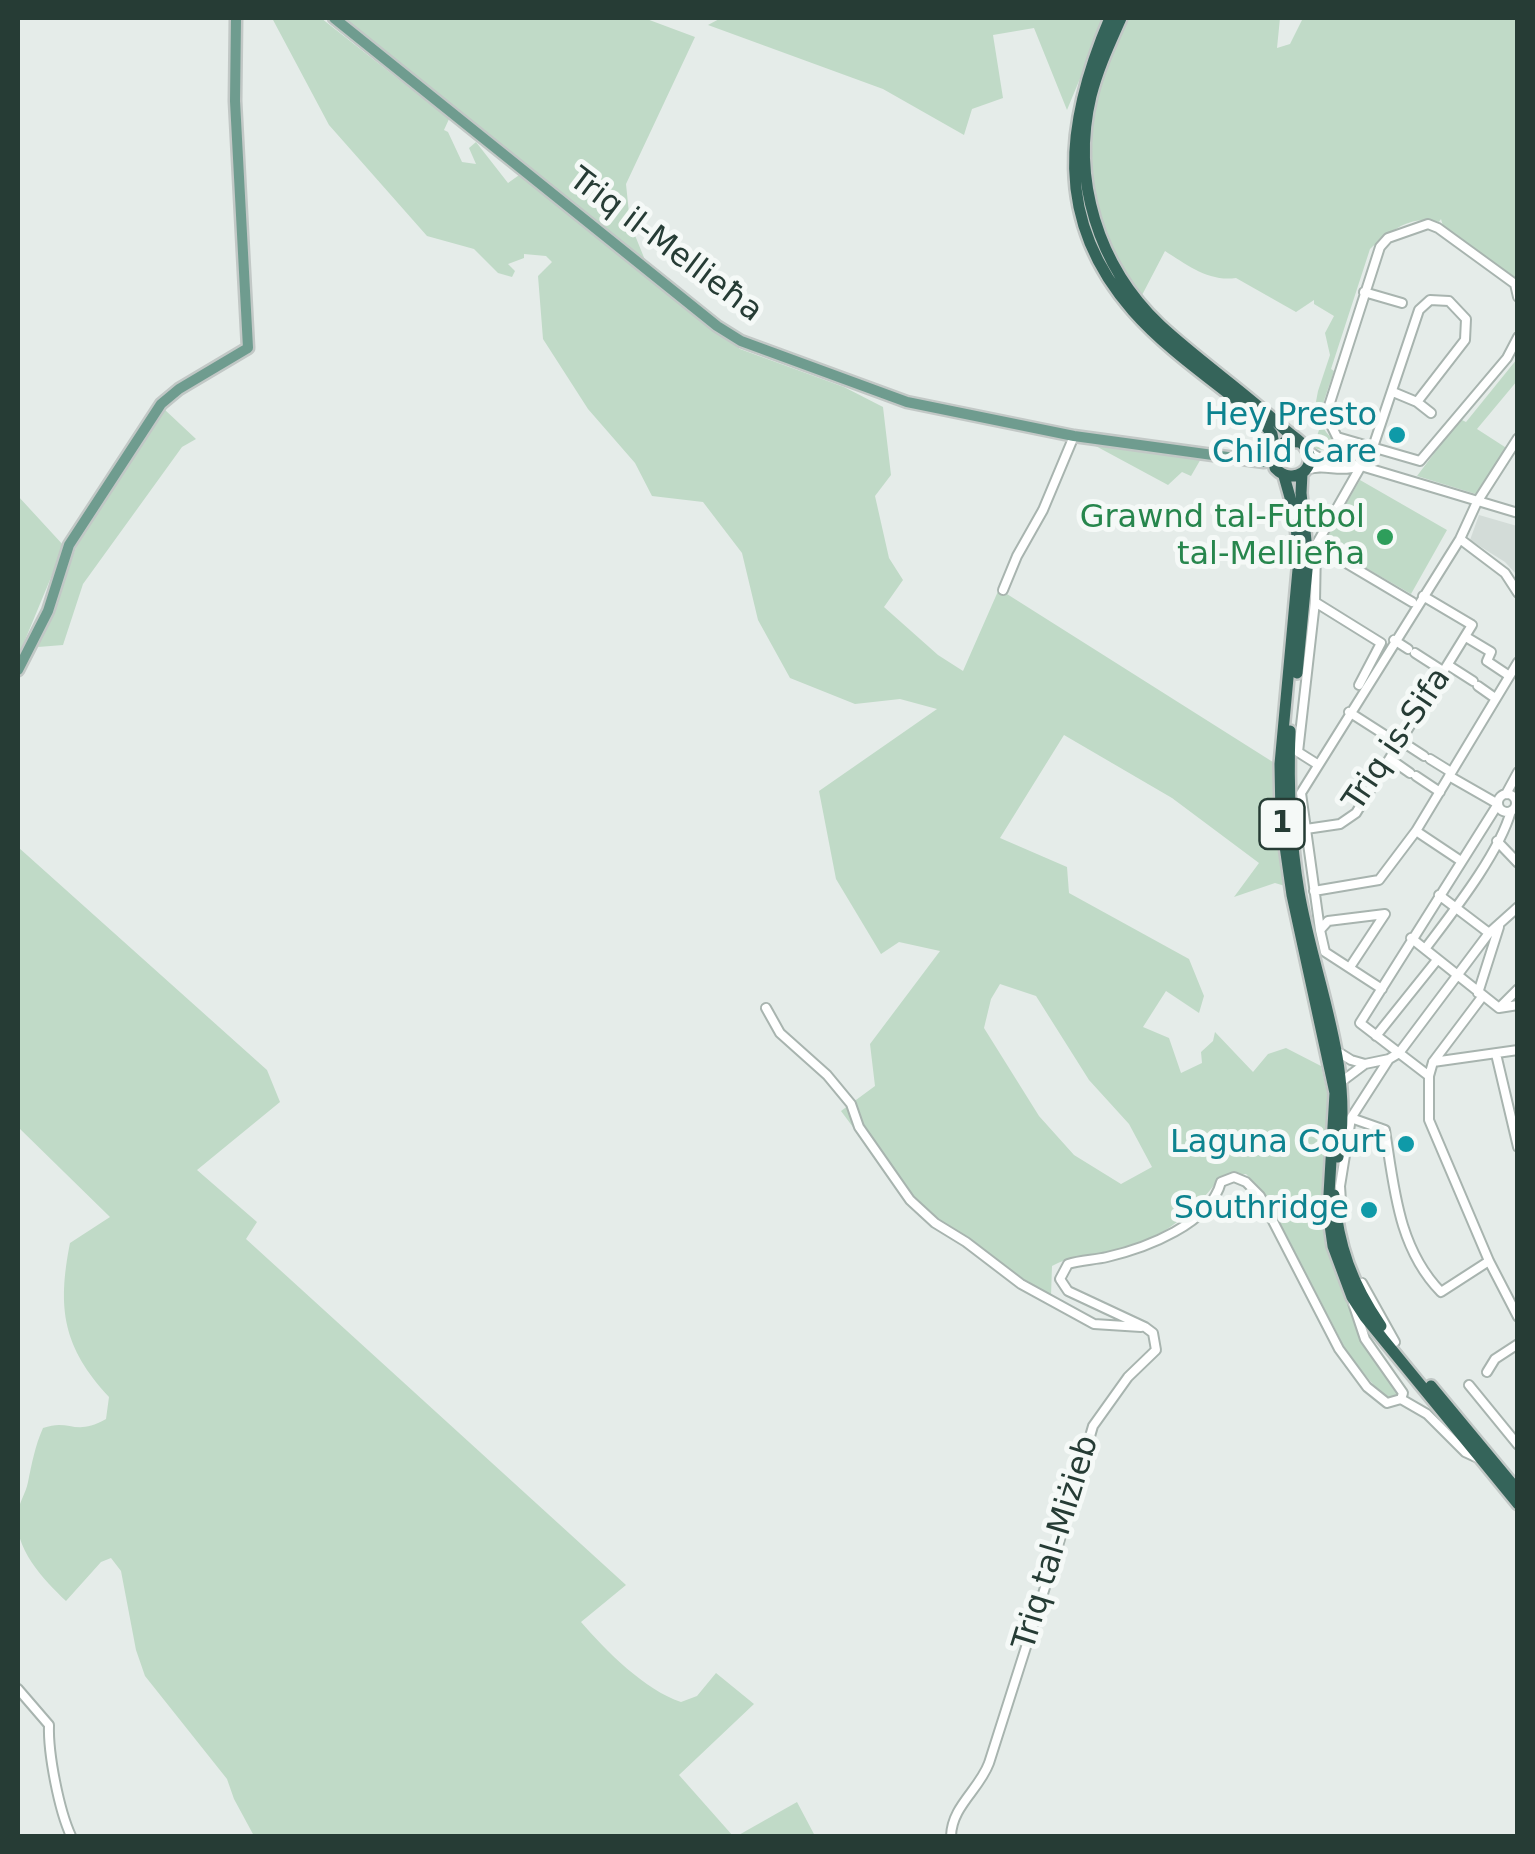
<!DOCTYPE html>
<html>
<head>
<meta charset="utf-8">
<style>
	body { margin:0 }
	#map { position:relative; width:1535px; height:1854px; overflow:hidden; background:#e5ece9; font-family:"DejaVu Sans",sans-serif }
	canvas { display:block }
	.frame { position:absolute; inset:0; border:20px solid #263c35; pointer-events:none }
</style>
</head>
<body>
<div id="map">
<canvas width="1535" height="1854"></canvas>
<div class="frame"></div>
</div>
<script>
const context = document.querySelector('canvas').getContext('2d');
context.lineJoin = 'round';
function paint(path, color) { context.fillStyle = color; context.fill(path, 'evenodd'); }
function stroke(path, color, width, dash) { context.strokeStyle = color; context.lineWidth = width; context.lineCap = dash ? 'butt' : 'round'; context.setLineDash(dash || []); context.stroke(path); }
function write(font, color, halo, rows, align = 'center') {
  context.font = font + ' "DejaVu Sans",sans-serif'; context.lineWidth = 10; context.setLineDash([]); context.textBaseline = 'middle'; context.strokeStyle = halo; context.fillStyle = color; for (const [text, x, y, turn = 0] of rows) {
    context.save(); context.translate(x, y); context.rotate((+turn || 0) * Math.PI / 180); context.textAlign = isNaN(turn) ? turn : align; if (halo) context.strokeText(text, 0, 0); context.fillText(text, 0, 0); context.restore();
  }
}
const built = new Path2D(`
	M1479 515 1517 526V575L1505 562 1470 540Z`);
const green = new Path2D(`
	M272 18H321L449 119 444 130 448 132 462 162 476 164 469 148 476 142 508 183 522 173 740 349 844 387 883 407 891 475 875 496 889 558 903 580 884 607 938 655 963 671 999 589 1276 764 1285 886 1275 883 1234 897 1259 863 1172 798 1064 735 1000 838 1067 867 1069 893 1189 959 1204 996 1199 1013 1166 991 1143 1027 1169 1038 1181 1073 1202 1063 1201 1052 1213 1041 1215 1032 1253 1072 1268 1054 1286 1048 1321 1066 1330 1105 1325 1236 1367 1351 1400 1393 1397 1401 1386 1400 1348 1354 1265 1194 1246 1174 1220 1178C1189 1218 1156 1244 1104 1253 1084 1256 1070 1256 1052 1266L1051 1296 915 1211 841 1111 875 1086 870 1044 940 951 899 942 881 954 836 879 819 791 937 709 900 699 855 704 790 678 758 620 742 553 703 502 652 496 635 463 588 409 543 339 538 276 552 262 546 256 524 254V258L508 264 515 271 512 277 498 273 474 249 427 236 329 125ZM1000 984 1036 996 1089 1080 1129 1124 1152 1167 1121 1184 1074 1155 1039 1116 984 1028 991 999Z
	M341 18H644L695 37 626 184 630 223 645 260Z
	M721 18H1105L1067 110 1034 28 993 35 1003 98 972 109 964 135 883 89 708 25Z
	M1128 18H1280L1277 48 1290 44 1303 18H1517V279L1443 226 1441 219 1439 222C1409 214 1389 233 1370 249L1331 369 1334 371C1325 401 1306 432 1347 445L1342 454 1313 448 1321 424 1312 423 1318 391 1330 355 1325 333 1334 316 1314 304V300L1296 312 1236 278C1209 282 1187 265 1165 251L1141 297C1093 228 1076 157 1102 75 1108 55 1119 36 1128 18Z
	M1517 359V381L1477 429 1508 449 1479 495 1417 476 1460 419 1466 422Z
	M164 409 196 439 182 447 83 584 63 645 38 647 77 545Z
	M1092 444 1193 455 1202 457 1191 476 1182 472 1168 485Z
	M1360 480 1447 530 1411 594 1323 543Z
	M18 496 64 546 18 657Z
	M18 847 267 1070 280 1102 197 1170 257 1222 246 1239 626 1585 581 1622C606 1651 645 1690 681 1702L697 1696 716 1673 754 1704 679 1775 733 1836H254L234 1799 227 1779 145 1676 136 1650 121 1571 111 1558 101 1562 66 1601C44 1580 12 1547 18 1513 19 1502 26 1493 28 1482 32 1463 35 1446 43 1428 70 1418 74 1437 106 1419L109 1397C63 1347 57 1309 70 1243L110 1217 18 1127Z
	M797 1802 815 1836H737Z`);
const minor = new Path2D(`
	M1364 292 1402 303
	M1518 297 1515 284 1438 228 1428 224 1388 238 1380 247 1326 415 1337 437 1420 461 1507 358 1518 337
	M1417 402 1431 413
	M1373 447 1419 310 1430 300 1449 301 1466 319 1465 340 1417 402 1393 392
	M1308 451 1323 460 1361 466 1518 513
	M1307 470C1323 463 1339 473 1356 467
	M1460 539 1505 573 1518 593
	M1316 545 1412 602
	M1003 590 1017 556 1043 510 1074 436
	M1315 602 1381 643 1359 685
	M1466 637 1491 652 1487 661 1508 675
	M1394 640 1408 649
	M1415 653 1443 671
	M1448 665 1473 681
	M1478 686 1495 698
	M1349 712 1399 744
	M1401 741 1424 756
	M1390 759 1410 773
	M1430 759 1451 772
	M1317 764 1298 752 1315 602 1316 545 1361 466
	M1416 776 1440 792
	M1498 803a9 9 0 1 1 18 0a9 9 0 1 1-18 0Z
	M1506 794 1518 772
	M1306 829 1340 824 1356 813 1472 625 1423 596
	M1416 831 1461 861
	M1497 841 1518 863
	M1314 891 1379 880 1416 831 1518 662
	M1439 895 1489 933
	M1320 930 1301 793 1460 539 1477 502 1518 438
	M1411 938 1499 1008 1518 1005
	M1425 949C1452 913 1499 854 1511 811
	M1350 967 1385 914 1328 921 1320 930 1325 952 1382 989
	M1478 993 1499 927
	M1482 997 1433 1062 1429 1076V1120L1489 1261 1518 1317
	M766 1008 780 1033 827 1075 851 1104 859 1127 910 1200 935 1223 966 1242 1021 1284 1094 1324 1141 1327
	M1499 1008 1518 989
	M1376 1036 1437 960
	M1335 1050 1351 1060 1365 1064
	M1496 1054 1518 1147
	M1433 1062 1518 1050
	M1429 1076 1360 1023 1498 804 1449 776
	M1341 1082 1365 1064 1389 1059 1399 1053 1489 933 1518 907
	M1351 1118 1385 1130C1394 1187 1398 1248 1441 1292L1489 1261
	M1342 1217 1340 1186 1351 1118 1389 1059
	M1362 1283 1395 1342
	M1353 1303 1365 1339 1403 1393 1401 1399
	M1487 1372 1495 1359 1518 1344
	M1469 1385 1518 1445
	M18 1689 49 1725C48 1754 59 1810 71 1836
	M951 1836C952 1806 979 1790 989 1763L1055 1556 1093 1426 1128 1377 1156 1350 1153 1333 1145 1327 1068 1291 1060 1279 1068 1264C1081 1260 1094 1260 1107 1257 1146 1248 1210 1224 1221 1182L1234 1177 1246 1182 1260 1196 1339 1349 1367 1387 1387 1403 1401 1399 1427 1414 1465 1452 1478 1458`);
const major = new Path2D(`
	M334 18 717 326 741 341 907 402 1074 436 1264 462 1273 455
	M18 670 48 611 69 545 161 404 179 389 248 348 235 101 236 18`);
const highway = new Path2D(`
	M1110 18C1066 121 1052 219 1133 311 1170 353 1219 384 1261 420L1272 434 1275 450
	M1121 18C1110 43 1098 68 1091 96 1071 179 1098 266 1160 325 1199 361 1243 391 1282 427 1289 434 1300 440 1305 447 1320 467 1294 488 1275 468L1274 451 1286 441 1299 442
	M1284 476 1295 515 1299 559 1280 764 1281 818 1292 895 1335 1093 1328 1211 1333 1246 1352 1297 1365 1317 1518 1504
	M1297 673 1308 560 1301 493 1302 473
	M1290 731C1288 785 1290 839 1299 892 1314 980 1355 1067 1338 1157
	M1334 1195C1338 1246 1352 1284 1381 1326
	M1431 1386 1518 1491`);
const markers = [
	[1397,435,10,"#0f9aa8"],
	[1385,537,10,"#2e9e5b"],
	[1406,1144,10,"#0f9aa8"],
	[1369,1210,10,"#0f9aa8"]
];
const shields = [
	[1282,824,45]
];
const shieldNames = [
	["1",1282,824]
];
const streetNames = [
	["Triq il-Mellieħa",665,246,37],
	["Triq is-Sifa",1398,740,-56],
	["Triq tal-Miżieb",1057,1543,-73]
];
const cultureNames = [
	["Hey Presto",1377,417],
	["Child Care",1377,454],
	["Laguna Court",1386,1144],
	["Southridge",1349,1210]
];
const leisureNames = [
	["Grawnd tal-Futbol",1365,519],
	["tal-Mellieħa",1365,556]
];
paint(built, '#d3dcd8');
paint(green, '#c0dac7');
stroke(minor, '#a8b4af', 12);
stroke(major, '#c2c8c6', 15);
stroke(highway, '#c2c8c6', 16);
stroke(minor, '#fff', 8);
stroke(major, '#6f9c8f', 10);
stroke(highway, '#35645a', 11);
for (const [x, y, r, color] of markers) { const dot = new Path2D(); dot.arc(x, y, r, 0, 2 * Math.PI); context.fillStyle = color; context.fill(dot); stroke(dot, '#f5f9f7', 4); }
for (const [x, y, w] of shields) { const box = new Path2D(); box.roundRect(x - w / 2, y - 25, w, 50, 8); context.fillStyle = '#f5f9f7'; context.fill(box); stroke(box, '#263c35', 2.5); }
write('bold 30px', '#263c35', null, shieldNames);
write('32px', '#263c35', '#f5f9f7', streetNames);
write('32px', '#0d838f', '#f5f9f7', cultureNames, 'right');
write('32px', '#27864d', '#f5f9f7', leisureNames, 'right');
</script>
</body>
</html>
